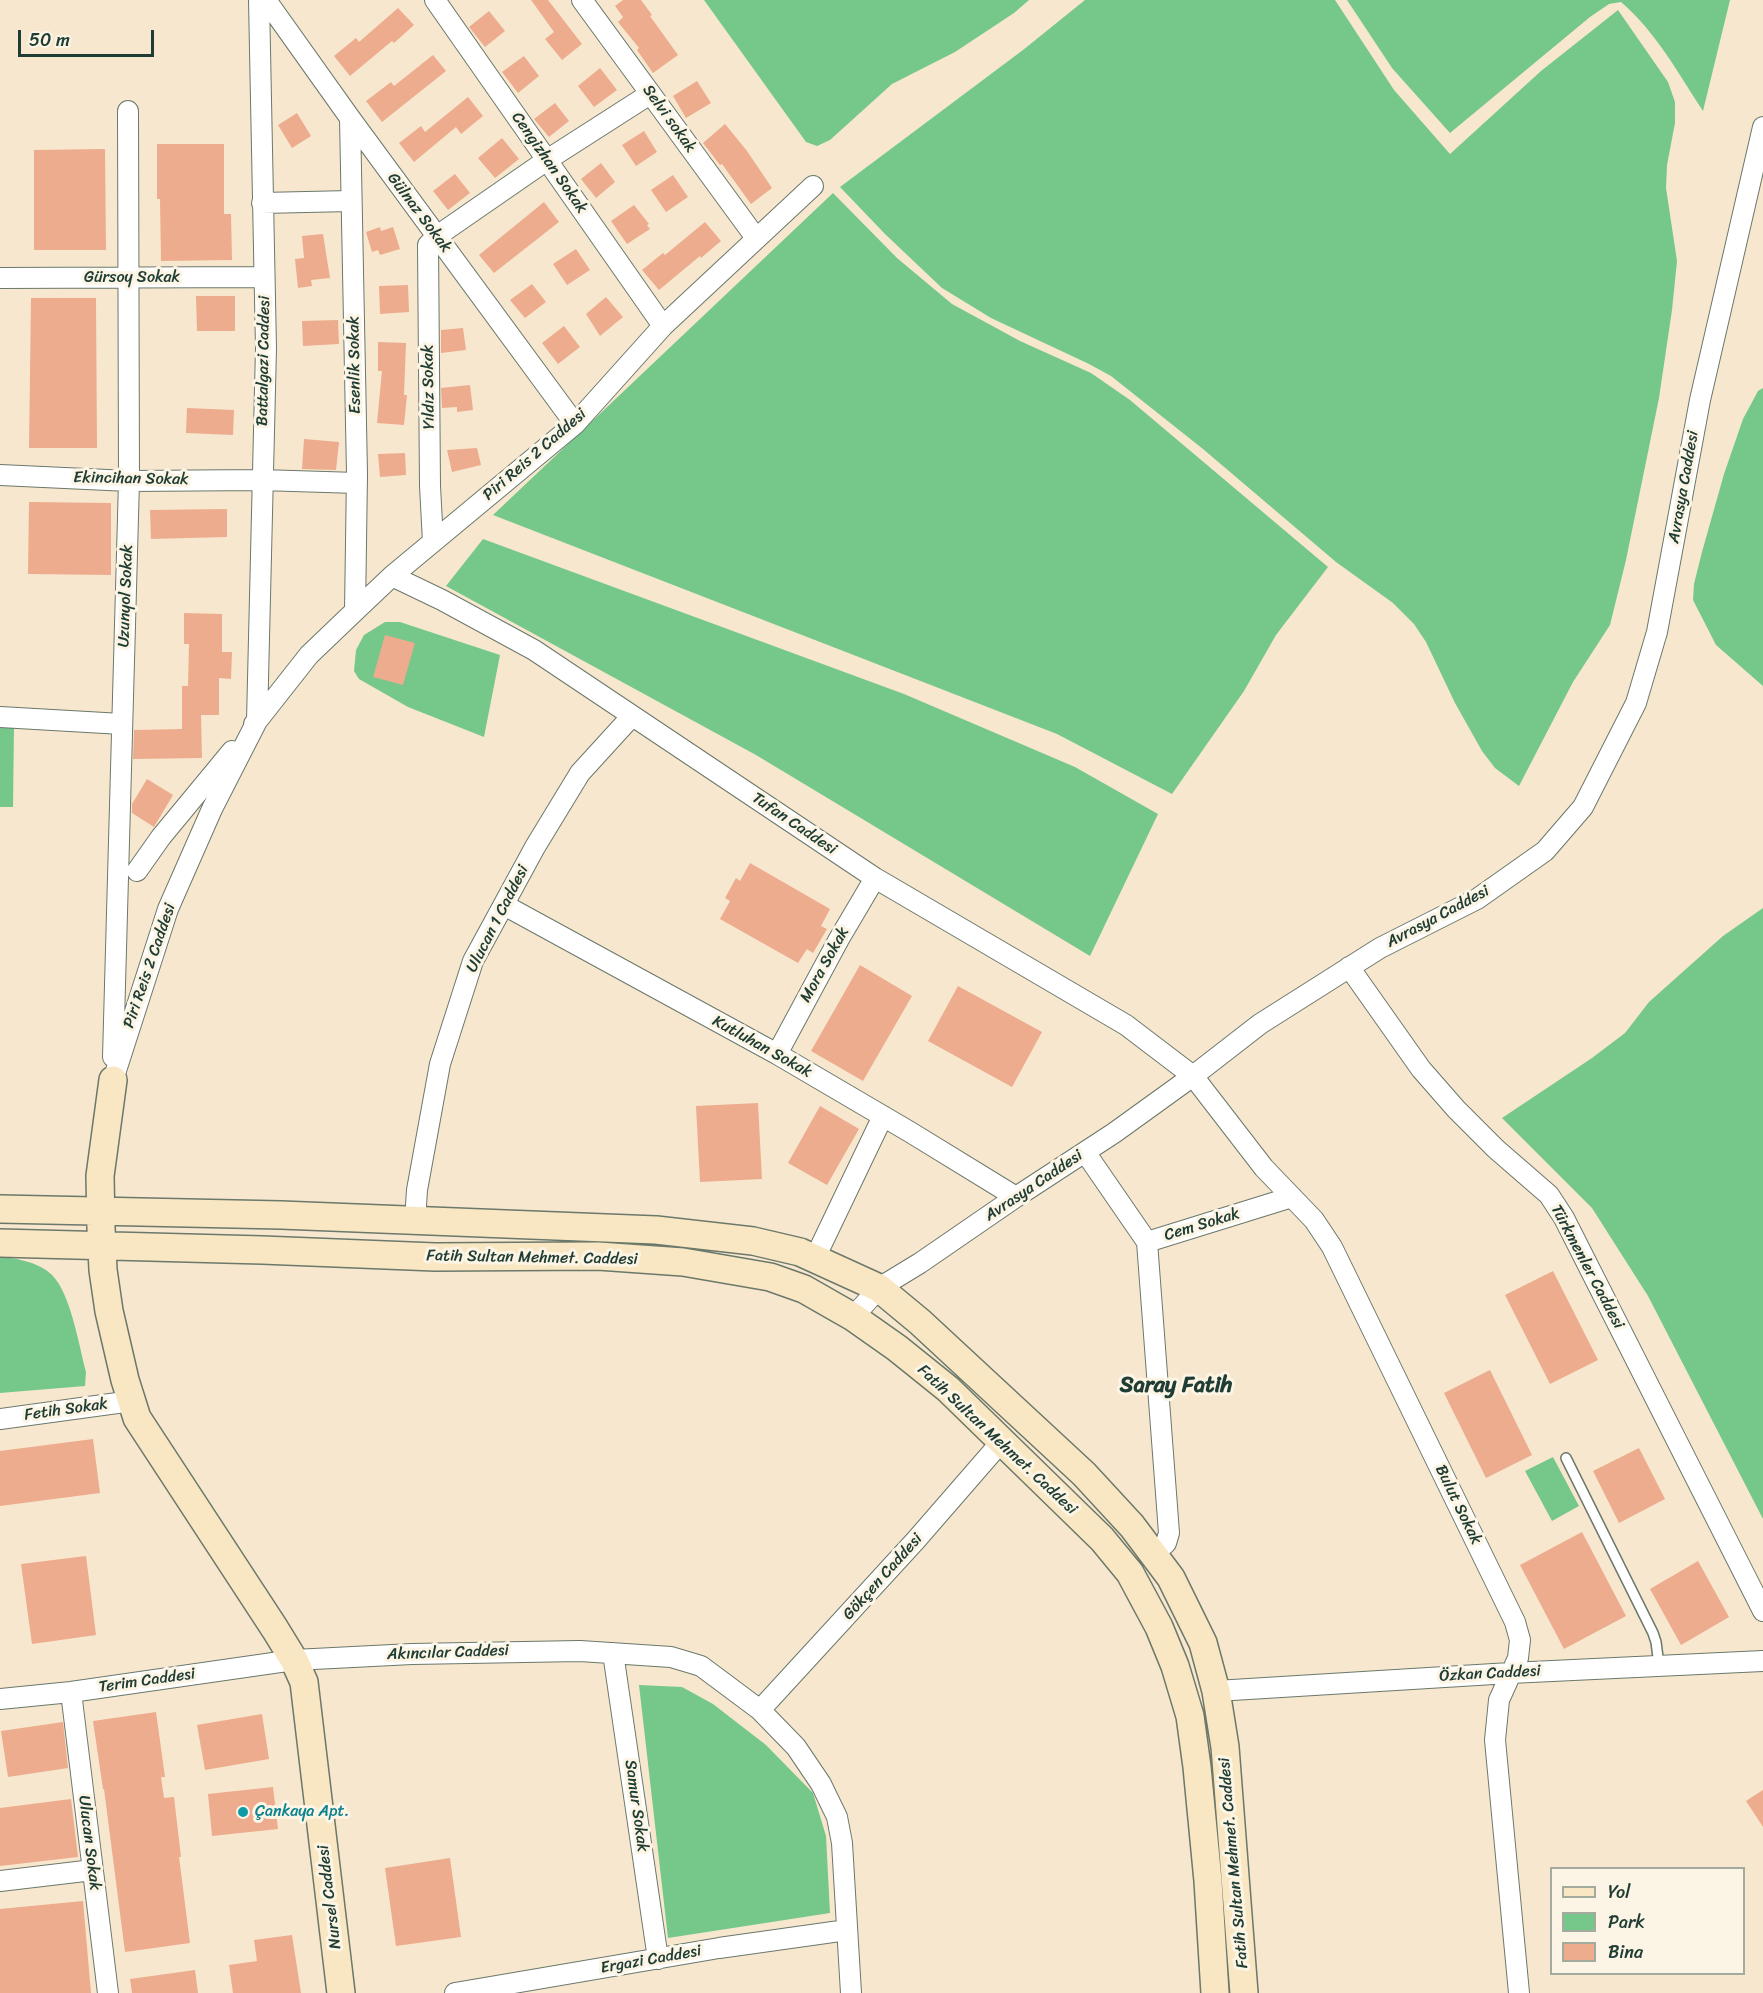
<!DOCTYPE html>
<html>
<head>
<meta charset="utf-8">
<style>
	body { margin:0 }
	#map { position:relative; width:1763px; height:1993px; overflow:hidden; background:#f7e7cf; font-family:Sriracha,sans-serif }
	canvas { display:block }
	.legend { position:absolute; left:1550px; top:1867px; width:195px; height:108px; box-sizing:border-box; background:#fcf5e5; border:2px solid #a4ab9e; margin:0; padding:8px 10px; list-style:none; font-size:18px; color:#1f3d34 }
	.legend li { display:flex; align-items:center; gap:12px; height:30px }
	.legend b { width:30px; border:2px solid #a4ab9e }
	.scale { position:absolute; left:18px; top:30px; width:136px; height:27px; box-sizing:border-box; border:3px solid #1f3d34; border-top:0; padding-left:8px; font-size:18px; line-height:21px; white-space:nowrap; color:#1f3d34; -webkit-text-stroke:4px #fcf5e5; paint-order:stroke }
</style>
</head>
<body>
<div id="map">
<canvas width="1763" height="1993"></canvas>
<ul class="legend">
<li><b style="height:8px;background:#f9e7c3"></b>Yol</li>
<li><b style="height:16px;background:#75c88a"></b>Park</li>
<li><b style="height:16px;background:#edac8d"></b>Bina</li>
</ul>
<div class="scale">50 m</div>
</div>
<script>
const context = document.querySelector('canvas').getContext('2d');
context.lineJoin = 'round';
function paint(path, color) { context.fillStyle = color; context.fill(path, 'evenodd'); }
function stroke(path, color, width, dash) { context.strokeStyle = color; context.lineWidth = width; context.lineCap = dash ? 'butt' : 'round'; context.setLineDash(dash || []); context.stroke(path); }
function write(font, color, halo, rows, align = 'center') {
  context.font = font + ' Sriracha,sans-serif'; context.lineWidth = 6; context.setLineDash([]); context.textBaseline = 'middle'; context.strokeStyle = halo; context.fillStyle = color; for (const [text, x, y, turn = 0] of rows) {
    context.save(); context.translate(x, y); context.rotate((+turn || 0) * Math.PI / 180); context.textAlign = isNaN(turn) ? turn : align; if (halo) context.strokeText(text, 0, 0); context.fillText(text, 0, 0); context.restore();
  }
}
const green = new Path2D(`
	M704 0H1029L1014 13 955 52 892 84 830 140 817 146 806 142Z
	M1085 0H1335L1394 90 1450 154 1541 71 1618 10 1668 82 1675 102V123L1667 165 1666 188 1677 261 1672 310 1659 398 1626 560 1610 625 1573 682 1519 786 1495 768 1482 751 1455 703 1426 642 1414 624 1393 603 1336 562 1203 449 1111 376 1089 364 991 318 942 288 885 234 840 187 1023 50Z
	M1347 0H1730L1703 111C1678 73 1656 32 1621 2L1609 4 1590 17 1450 133 1392 68Z
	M833 193 897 258 952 304 1020 341 1091 373 1130 400 1328 567 1276 635 1244 691 1172 794 1057 734 493 515Z
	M1763 388V686L1716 645 1693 600 1694 584 1702 552 1724 474 1743 419 1758 391Z
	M483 539 904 694 1075 767 1158 814 1090 956 756 755 446 586Z
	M385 622H400L500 655 484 737 408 707 359 679 354 671 356 650 364 635Z
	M0 725 14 726 13 807H0Z
	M1763 908V1519L1648 1296 1592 1208 1502 1118 1592 1058 1625 1033 1649 1002 1723 936Z
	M0 1256C17 1259 39 1262 52 1275 71 1294 79 1346 86 1372L85 1386 0 1393Z
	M1553 1457 1579 1506 1552 1521 1525 1471Z
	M639 1685 682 1687 713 1704 766 1745 813 1793 826 1836 830 1913 668 1938Z`);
const building = new Path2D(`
	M531 0H548L582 44 562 60 545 39 554 32Z
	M623 0H641L652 15 650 16 678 55 653 73 637 50 639 48 618 22 623 17 615 6Z
	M398 8 414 25 394 43 392 41 350 76 334 56 356 38 359 42Z
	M489 11 505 31 485 47 469 27Z
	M433 55 446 71 382 122 366 101 391 82 394 86Z
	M524 56 539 76 518 93 502 72Z
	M600 68 617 90 594 107 578 86Z
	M697 81 711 103 686 118 673 96Z
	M468 97 483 116 461 134 456 127 414 162 399 143 421 126 425 132Z
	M555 103 569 121 549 137 534 119Z
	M297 113 311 136 292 148 278 125Z
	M725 124 747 151 772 188 751 204 722 164 720 165 703 143Z
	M644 131 657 152 636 166 622 145Z
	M502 138 519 159 495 178 478 158Z
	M157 144H224V214H231L232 260 161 261 160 199H157Z
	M105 149 106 250H34V150Z
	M601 163 615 182 596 198 581 179Z
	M455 174 470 193 448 210 433 191Z
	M673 175 688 197 666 212 651 190Z
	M544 202 559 222 494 273 479 255Z
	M634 205 649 224 647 225 650 229 627 244 611 221Z
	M705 222 721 241 701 258 700 256 659 290 642 270 663 253 665 255Z
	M380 227 381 231 393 227 400 249 380 255 378 250 372 252 366 232Z
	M323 234 330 278 311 280 312 286 298 288 295 259 304 258 302 236Z
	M576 249 590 270 567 285 553 264Z
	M532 284 546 302 525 318 510 300Z
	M408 285 409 312 380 314 379 286Z
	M196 296H235V331H197Z
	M606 297 623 317 600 336 586 314Z
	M31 298H96L97 448H29Z
	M338 320 339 344 303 346 302 321Z
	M564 326 580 347 558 364 542 343Z
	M463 328 466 350 441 353V330Z
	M378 342 406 343 404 395H407L404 425 377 423 382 371H378Z
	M470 385 473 410 457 412V407L442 408 441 388Z
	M187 408 234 410 233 435 186 433Z
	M304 439 339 442 336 470 302 469Z
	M477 448 481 465 452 472 447 450Z
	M405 453 406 475 380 477 378 454Z
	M29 502 111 503V575L28 574Z
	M227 509V537L151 539 150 510Z
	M184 613 222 614V652H232L231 679 219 678V715H201L202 758 133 759 134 730 182 729V686H188L189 644H184Z
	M385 635 415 643 403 685 373 677Z
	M147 779 173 795 154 827 132 813V804Z
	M750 863 830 909 821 926 827 929 813 953 807 949 798 963 720 919 730 901 725 898 736 878 740 881Z
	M860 965 912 996 863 1081 811 1051Z
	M958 986 1042 1032 1012 1087 928 1041Z
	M758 1103 762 1179 700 1182 696 1106Z
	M820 1106 859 1129 827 1185 788 1163Z
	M1553 1271 1598 1360 1550 1384 1505 1295Z
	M1490 1370 1532 1455 1486 1478 1444 1393Z
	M93 1439 100 1493 0 1506V1451Z
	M1639 1448 1665 1499 1619 1523 1593 1471Z
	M1582 1532 1626 1616 1564 1649 1520 1565Z
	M86 1556 96 1635 32 1644 21 1564Z
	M1698 1561 1729 1617 1681 1645 1650 1589Z
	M156 1712 165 1777H161L164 1798 174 1797 181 1857H179L190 1943 125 1952 104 1789H103L93 1721Z
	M262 1714 269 1759 205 1770 197 1725Z
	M63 1722 68 1768 8 1777 1 1731Z
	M273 1787 278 1829 212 1836 208 1794Z
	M1763 1790V1827L1746 1801Z
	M71 1799 78 1857 0 1866V1808Z
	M450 1858 461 1937 396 1946 385 1868Z
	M83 1901 91 1993H0V1909Z
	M292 1935 301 1993H233L229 1965 257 1961 254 1940Z
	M195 1970 198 1993H132L130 1979Z`);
const lane = new Path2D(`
	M1566 1458 1653 1633 1656 1642 1659 1665`);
const street = new Path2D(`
	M266 0 350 118 575 424
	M435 0 663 326
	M582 0 756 238
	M350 118 357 474 355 611
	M262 203 351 201
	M0 278 264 277
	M0 475 129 481 261 480 357 483
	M433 542 430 486 428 245 437 236 547 160 650 94
	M392 576 442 600 534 650 875 878 1126 1025 1193 1076 1264 1168 1314 1220 1332 1247 1515 1622 1520 1640 1518 1658 1499 1700 1495 1740 1519 1993
	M0 717 122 724
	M254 724 257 721 266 348 259 0
	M137 871 161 837 232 751
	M504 905 777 1054 910 1132 1016 1197
	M1349 967 1421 1069 1456 1109 1496 1149 1549 1195 1564 1218 1763 1611
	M777 1054 839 939 875 878
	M113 1057 129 481 128 111
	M113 1080 168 909 212 809 257 721 309 655 355 611 392 576 575 424 663 326 813 186
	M1085 1152 1147 1242 1292 1197
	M415 1221 417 1190 440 1064 473 961 535 847 580 773 632 716
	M1147 1242 1169 1533 1166 1543 1153 1554
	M815 1258 883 1116
	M853 1317 879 1288 920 1263 1016 1197 1114 1133 1193 1076 1260 1024 1380 948 1477 899 1545 851 1583 807 1636 703 1657 632 1700 400 1763 127
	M0 1419 132 1401
	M613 1653 658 1959
	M1216 1691 1510 1673 1763 1661
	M71 1692 108 1993
	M0 1699 71 1692 294 1660 412 1654 580 1651 671 1657 701 1666 760 1710 796 1747 821 1784 837 1817 842 1843 851 1993
	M760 1710 916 1540 1002 1441
	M0 1881 93 1870
	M455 1993 719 1948 847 1930`);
const secondary = new Path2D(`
	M113 1080 100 1176 101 1228 103 1270 109 1311 125 1380 137 1418 275 1629 294 1660 304 1682 341 1993
	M0 1209 281 1215 656 1230 753 1241 800 1252 879 1288 920 1322 1084 1474 1132 1526 1171 1578 1203 1643 1216 1691 1225 1747 1244 1993
	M0 1243 262 1250 435 1257 598 1256 683 1262 770 1277 804 1289 853 1317 897 1348 948 1389 1102 1539 1130 1573 1159 1627 1175 1666 1190 1716 1197 1767 1208 1881 1215 1993`);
const markers = [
	[243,1812,6,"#0f9aa8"]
];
const streetNames = [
	["Selvi sokak",669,119,54],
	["Cengizhan Sokak",549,163,55],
	["Gülnaz Sokak",419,213,53],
	["Gürsoy Sokak",132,278],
	["Battalgazi Caddesi",264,361,-89],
	["Esenlik Sokak",355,365,-91],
	["Yıldız Sokak",429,387,-91],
	["Piri Reis 2 Caddesi",535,455,-41],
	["Ekincihan Sokak",131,479,1],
	["Avrasya Caddesi",1684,487,-80],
	["Uzunyol Sokak",126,596,-88],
	["Tufan Caddesi",794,824,34],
	["Avrasya Caddesi",1438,917,-28],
	["Ulucan 1 Caddesi",498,919,-63],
	["Mora Sokak",825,965,-61],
	["Piri Reis 2 Caddesi",150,966,-71],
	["Kutluhan Sokak",762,1047,29],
	["Avrasya Caddesi",1034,1186,-34],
	["Cem Sokak",1202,1225,-17],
	["Fatih Sultan Mehmet. Caddesi",532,1258,1],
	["Türkmenler Caddesi",1587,1267,62],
	["Fetih Sokak",66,1410,-8],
	["Fatih Sultan Mehmet. Caddesi",997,1440,43],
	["Bulut Sokak",1458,1505,64],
	["Gökçen Caddesi",883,1577,-48],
	["Akıncılar Caddesi",448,1653,-2],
	["Özkan Caddesi",1490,1674,-3],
	["Terim Caddesi",147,1681,-8],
	["Samur Sokak",636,1806,82],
	["Ulucan Sokak",89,1843,83],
	["Fatih Sultan Mehmet. Caddesi",1234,1863,-95],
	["Nursel Caddesi",330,1897,-97],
	["Ergazi Caddesi",651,1960,-10]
];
const cultureNames = [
	["Çankaya Apt.",255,1812]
];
const districtNames = [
	["Saray Fatih",1176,1386]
];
paint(green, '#75c88a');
paint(building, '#edac8d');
stroke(lane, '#6b786a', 12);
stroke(street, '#6b786a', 22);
stroke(secondary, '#6b786a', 30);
stroke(lane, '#fff', 9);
stroke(street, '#fff', 20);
stroke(secondary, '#f9e7c3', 27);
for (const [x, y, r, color] of markers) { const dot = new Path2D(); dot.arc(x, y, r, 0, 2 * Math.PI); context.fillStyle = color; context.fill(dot); stroke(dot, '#fcf5e5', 2); }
write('16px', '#1f3d34', '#fcf5e5', streetNames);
write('16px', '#0d838f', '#fcf5e5', cultureNames, 'left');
write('bold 22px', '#1f3d34', '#fcf5e5', districtNames);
</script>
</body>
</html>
